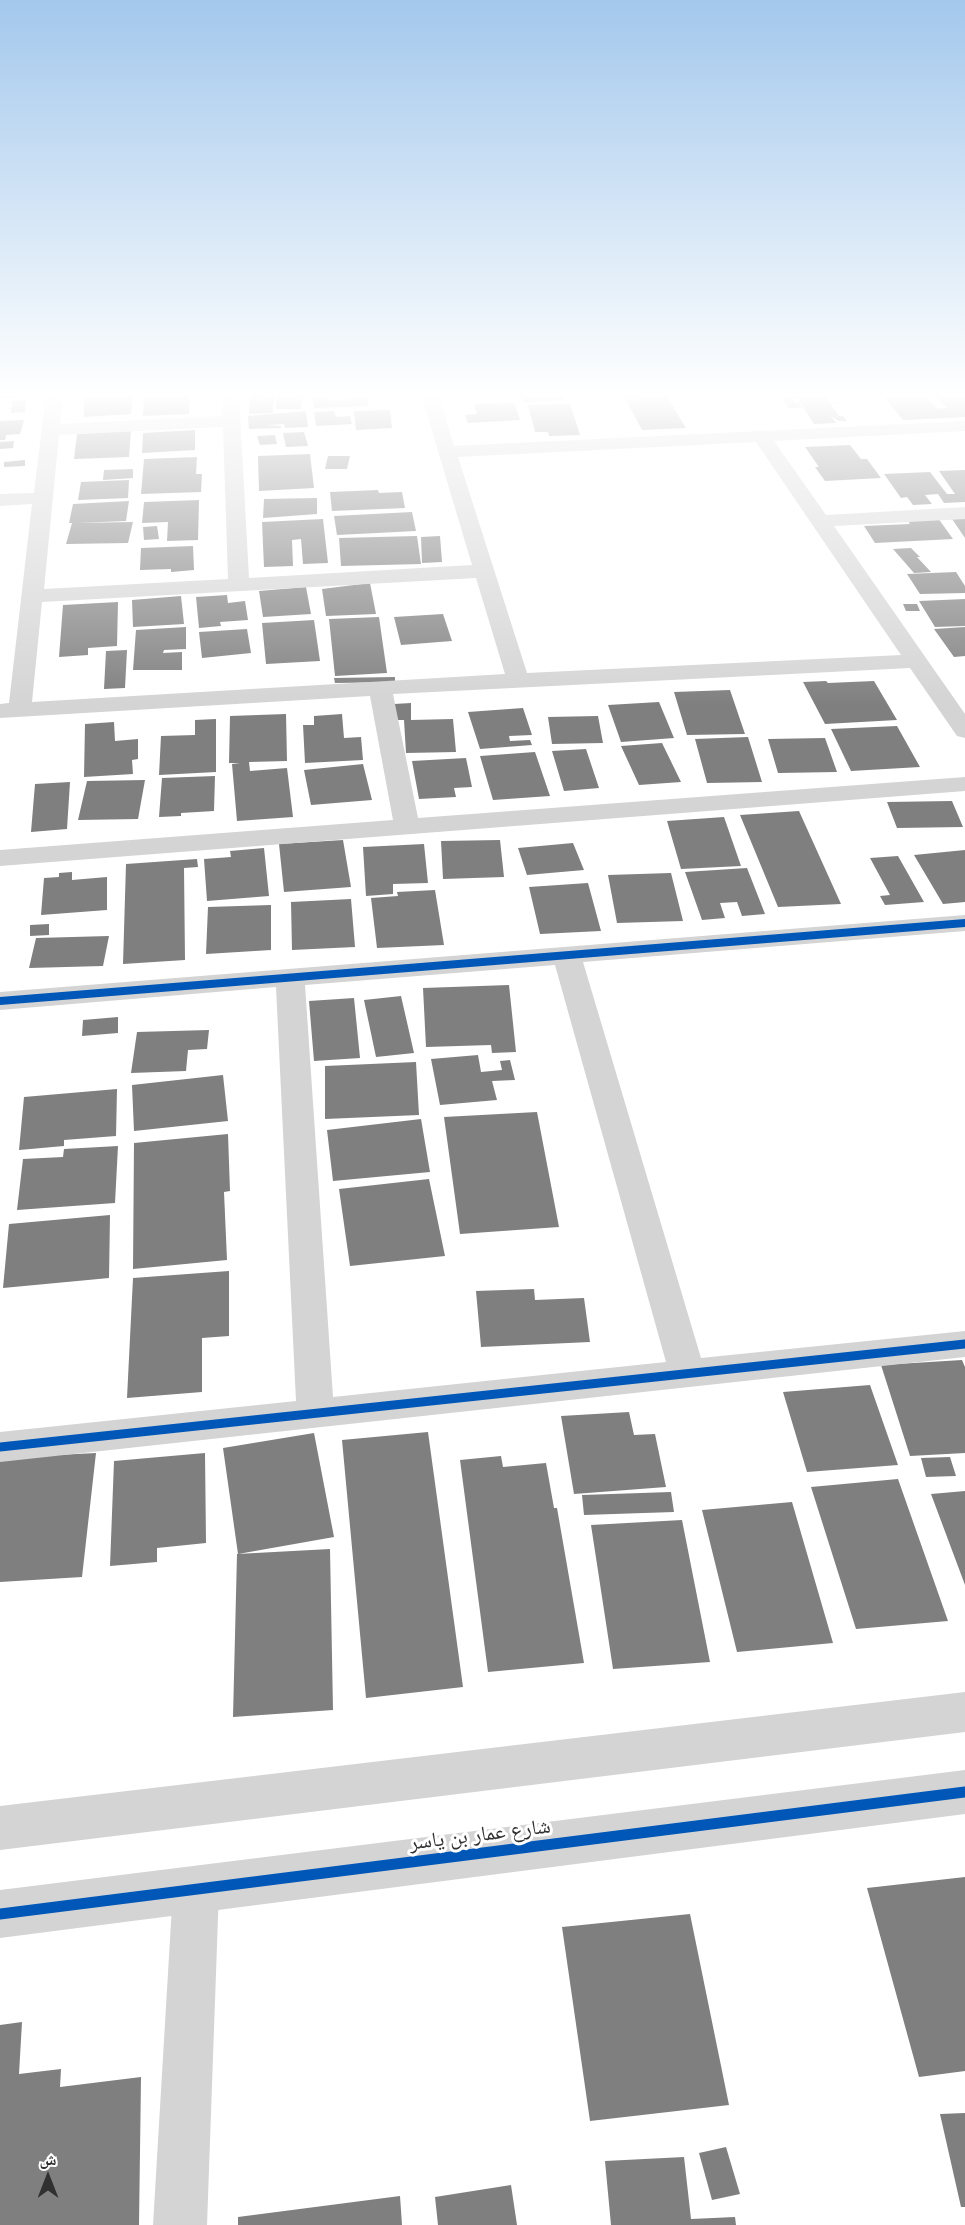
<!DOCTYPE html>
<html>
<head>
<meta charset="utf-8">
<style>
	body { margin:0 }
	#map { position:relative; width:965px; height:2225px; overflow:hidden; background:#fff; font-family:"Open Sans","Noto Naskh Arabic",sans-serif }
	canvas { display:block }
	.north { position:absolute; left:18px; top:2147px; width:60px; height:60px; -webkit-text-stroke:4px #fff; paint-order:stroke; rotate:0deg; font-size:16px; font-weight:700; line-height:24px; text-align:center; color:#303030 }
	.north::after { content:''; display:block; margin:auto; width:21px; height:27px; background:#303030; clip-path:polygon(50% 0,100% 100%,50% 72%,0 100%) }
</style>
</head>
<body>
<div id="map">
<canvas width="965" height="2225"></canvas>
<div class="north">ش</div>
</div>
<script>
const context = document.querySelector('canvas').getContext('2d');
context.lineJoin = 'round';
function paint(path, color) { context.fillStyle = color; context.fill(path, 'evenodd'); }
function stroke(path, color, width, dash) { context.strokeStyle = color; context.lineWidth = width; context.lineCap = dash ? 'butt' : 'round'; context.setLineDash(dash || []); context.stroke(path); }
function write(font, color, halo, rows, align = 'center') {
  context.font = font + ' "Open Sans","Noto Naskh Arabic",sans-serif'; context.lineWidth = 6; context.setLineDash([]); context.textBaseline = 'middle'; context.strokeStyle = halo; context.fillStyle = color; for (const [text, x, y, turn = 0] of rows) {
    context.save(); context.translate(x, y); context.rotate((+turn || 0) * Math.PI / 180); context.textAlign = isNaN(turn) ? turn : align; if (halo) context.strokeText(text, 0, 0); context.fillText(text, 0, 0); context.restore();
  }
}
const building = new Path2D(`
	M0 394H27V397L0 398Z
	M111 394H133L131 414 84 417V398L111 396Z
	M144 394H189V414L143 416Z
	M520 394H561L564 400 524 402Z
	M572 394H612L613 397H573Z
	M781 394H795L797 398H792L794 403H799L802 408H788Z
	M795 394H824L839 416H843L847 421H839L831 416 836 423 814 424Z
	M882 394H924L937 409 947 408 934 394H965V417L903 420Z
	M273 395V413L249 414 250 396Z
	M277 395H302L301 409H276Z
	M312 395H328L329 400 367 398 368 406 314 408Z
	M666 395 686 428 642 430 624 396Z
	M26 400 25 412 11 413 12 401Z
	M514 403 520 420 468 423 465 415 477 414 474 404Z
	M570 404 580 435 549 436 548 432H535L528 405Z
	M390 410 392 428 356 430 354 411Z
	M306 411 308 427 285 428 284 424 268 425 281 426V428L249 429 248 416Z
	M334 411 336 417 350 416 352 424 316 426 314 412Z
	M24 420 20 434 6 435 5 440H0V421Z
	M195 430V450L142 453 143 433Z
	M131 431 129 457 74 459 77 434Z
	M304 432 308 446 286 447 283 433Z
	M275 435 277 444 260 445 257 436Z
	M14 441 13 448 0 449V442Z
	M850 445 861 459H867L881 478 825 481 815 467H819L805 447Z
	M310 454 314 488 259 491 258 456Z
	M328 456H350L347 469H325Z
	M197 457 196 474H202L201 492 141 494 144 459Z
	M25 460V466L4 467V462Z
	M133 469V478L103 480 104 470Z
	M965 470V502L944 503 938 494 925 495 932 504 913 505 907 497 901 498 884 474 930 472 947 494H955L939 471Z
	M129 480 128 498 78 500 81 482Z
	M378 490 379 493 402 492 405 508 332 511 330 492Z
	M317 498V514L263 518 264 499Z
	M199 500 198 540 167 541 168 522 142 523 144 502Z
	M129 501 126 521 76 523 133 522 128 543 66 544 72 523H69L73 504Z
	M412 512 416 531 337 535 334 516Z
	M950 516H965V538Z
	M938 518 953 539 875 543 864 526 910 524 907 520Z
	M323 519 328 563 303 564 301 539 292 540 293 566 264 567 262 522Z
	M157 526 159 539 144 540 143 527Z
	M417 536 421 564 341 566 339 538Z
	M440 536 442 562 422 563 421 537Z
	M193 546 194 570 171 572V569L140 570 141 548Z
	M911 548 920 557H917L931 572 914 573 893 549Z
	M956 572 965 586V593L920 594 907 574Z
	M370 583 376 614 326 616 322 589Z
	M306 587 311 614 263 617 259 591Z
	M227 595 228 603 245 601 248 620 220 622 221 626 199 628 196 597Z
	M181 596 184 624 133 627 132 600Z
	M965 599V626L935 627 919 601Z
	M118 602 117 646 88 648V655L59 657 63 605Z
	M903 604H917L920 611H906Z
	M443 614 452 641 401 645 394 617Z
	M379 617 387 673 335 676 329 619Z
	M314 620 320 661 266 664 262 623Z
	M186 627V649L164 650 163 653 182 652V670H133L136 630Z
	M965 627V656L954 657 934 629Z
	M247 629 251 653 202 658 199 632Z
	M127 650 125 688 104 689 106 651Z
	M395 677V682L335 683 334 678Z
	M826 681 828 683 874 681 897 720 825 724 803 682Z
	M730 690 745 734 687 735 674 692Z
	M659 702 674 738 621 742 608 705Z
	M411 703V720L453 719 456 752 406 753 404 720H394V704Z
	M523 708 532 735 509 736 510 741 530 740 532 745 480 749 468 712Z
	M286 714 287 761 249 762 250 771 287 768 293 817 237 821 232 764 240 763H229L230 716Z
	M342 714 344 738 361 737 363 760 305 763 303 725H314V716Z
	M598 716 603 743 552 744 548 717Z
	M216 719V772L159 775 161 736 195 735V720Z
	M114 722 115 741 138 739V759L132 760 133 774 84 777 85 724Z
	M897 726 920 767 851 771 831 729Z
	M748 737 762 782 707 783 695 739Z
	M825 738 837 772 778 773 768 739Z
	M662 743 681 782 639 785 621 746Z
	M586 749 599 788 564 791 552 751Z
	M535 752 550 796 493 800 480 756Z
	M466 758 472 787 454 788 456 797 419 799 412 761Z
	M363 764 372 800 311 805 304 770Z
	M215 776 214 811 181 813V816L159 817 162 778Z
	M145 780 138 819 78 820 87 781Z
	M70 782 67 829 31 832 35 784Z
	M952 801 963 827 897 828 887 802Z
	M799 811 841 904 778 907 740 815Z
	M724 817 741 866 681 869 667 821Z
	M343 840 351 887 284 892 279 844Z
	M500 840 504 877 443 879 441 841Z
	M573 843 584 870 527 875 518 848Z
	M424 844 428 883 393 884V894L366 896 363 847Z
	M264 848 269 896 207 901 204 859 231 857 230 851Z
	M965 850V902L943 904 914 855Z
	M898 856 924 902 885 905 880 896 890 895 870 858Z
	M197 859 198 867 184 868 185 960 123 964 126 864Z
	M747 868 765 914 742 916 737 902 720 903 725 918 702 920 685 872Z
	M72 872V880L107 877V910L41 915 44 878 59 877V873Z
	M671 873 683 921 617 923 608 875Z
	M588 883 601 931 540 934 529 887Z
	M435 890 444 945 377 948 371 898 398 896 397 892Z
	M351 899 355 947 292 950 291 902Z
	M271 905V950L206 954 208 907Z
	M49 924V935L30 936V925Z
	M109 936 103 966 29 968 36 938Z
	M509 985 516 1052 492 1053 491 1045 426 1047 423 988Z
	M401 996 414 1053 376 1057 364 1000Z
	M354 998 360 1058 314 1061 309 1001Z
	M118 1017V1033L82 1036 83 1020Z
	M209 1030 207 1049 188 1050 186 1071 131 1073 137 1032Z
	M478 1055 481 1072 502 1070 500 1061 510 1060 515 1080 492 1081 497 1100 440 1105 431 1059Z
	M416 1062 419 1115 325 1119V1066Z
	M223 1075 228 1121 134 1131 132 1085Z
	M117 1089 116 1136 64 1140V1146L19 1150 24 1097Z
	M537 1112 559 1227 460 1234 444 1117Z
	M421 1119 430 1172 333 1181 327 1130Z
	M228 1134 230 1191 224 1192 227 1260 133 1269 134 1143Z
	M118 1146 115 1203 17 1210 23 1159 63 1157 64 1149Z
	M429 1179 445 1256 350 1266 339 1189Z
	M110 1215 109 1278 3 1288 9 1224Z
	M229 1271V1336L202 1338V1392L127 1398 133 1278Z
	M534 1289 535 1300 584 1298 590 1342 481 1347 476 1291Z
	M962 1360 965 1367V1453L910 1456 881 1365Z
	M870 1385 898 1465 807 1472 783 1392Z
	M629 1412 634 1435 655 1434 666 1487 574 1494 561 1416Z
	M428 1432 463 1687 366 1698 342 1440Z
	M314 1433 334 1537 238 1554 223 1448Z
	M96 1453 82 1577 0 1582V1458Z
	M205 1453 206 1543 157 1548V1562L110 1566 114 1461Z
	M501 1456 503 1467 546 1463 554 1508H557L584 1663 488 1672 460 1460Z
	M950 1457 956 1476 926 1477 921 1458Z
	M898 1479 948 1621 856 1629 811 1487Z
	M965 1491V1585L931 1494Z
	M671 1492 674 1512 584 1515 582 1495Z
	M792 1502 833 1643 737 1652 702 1510Z
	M682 1520 710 1662 613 1669 591 1525Z
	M330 1549 333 1710 233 1717 237 1554Z
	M965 1877V2071L919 2077 867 1888Z
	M690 1914 729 2105 590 2121 562 1927Z
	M22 2022 19 2074 61 2069 60 2087 141 2077 139 2225H0V2025Z
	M965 2113V2207H961L940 2114Z
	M726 2147 740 2194 712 2200 699 2153Z
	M684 2157 691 2219 735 2217 736 2225H611L605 2161Z
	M511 2185 517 2225H438L435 2197Z
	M400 2196 402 2225H238V2217Z`);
const minor = new Path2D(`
	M46 394H63L60 424 223 416V394H239L249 578 472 565 421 394H438L454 446 965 421V431L774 441 826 515 965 507V519L834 526 965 714V738L957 736 910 668 393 694 418 818 965 777V791L0 866V850L393 820 370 696 0 718V704L9 703 32 504 0 506V494L34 493ZM223 427 228 579 44 589 59 435ZM756 442 901 655 527 673 458 457ZM476 578 505 674 32 702 42 602Z
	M965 915V931L583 962 701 1358 965 1331V1357L0 1462V1432L296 1401 276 987 0 1010V992ZM555 965 666 1362 333 1397 305 985Z
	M196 1867 213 1873 219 1889 207 2225H153L173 1889 179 1873Z`);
const tertiary = new Path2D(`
	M965 1692V1732L0 1850V1806Z
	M965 1770V1814L0 1938V1890Z`);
const cyclewayFar2 = new Path2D(`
	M0 1001 965 923`);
const cyclewayFar1 = new Path2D(`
	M0 1447 965 1344`);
const cycleway = new Path2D(`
	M0 1914 965 1792`);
const nearStreetnames = [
	["شارع عمار بن ياسر",480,1835,-7]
];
paint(building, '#7f7f7f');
paint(minor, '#d4d4d4');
paint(tertiary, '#d4d4d4');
stroke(cyclewayFar2, '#0057b8', 8);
stroke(cyclewayFar1, '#0057b8', 9);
stroke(cycleway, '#0057b8', 11);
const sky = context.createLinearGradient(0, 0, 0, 705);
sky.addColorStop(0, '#a3c8ec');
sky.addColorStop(0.56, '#fff');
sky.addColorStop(1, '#ffffff00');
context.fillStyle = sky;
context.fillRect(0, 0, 965, 705);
write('21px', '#303030', '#fff', nearStreetnames);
</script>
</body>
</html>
